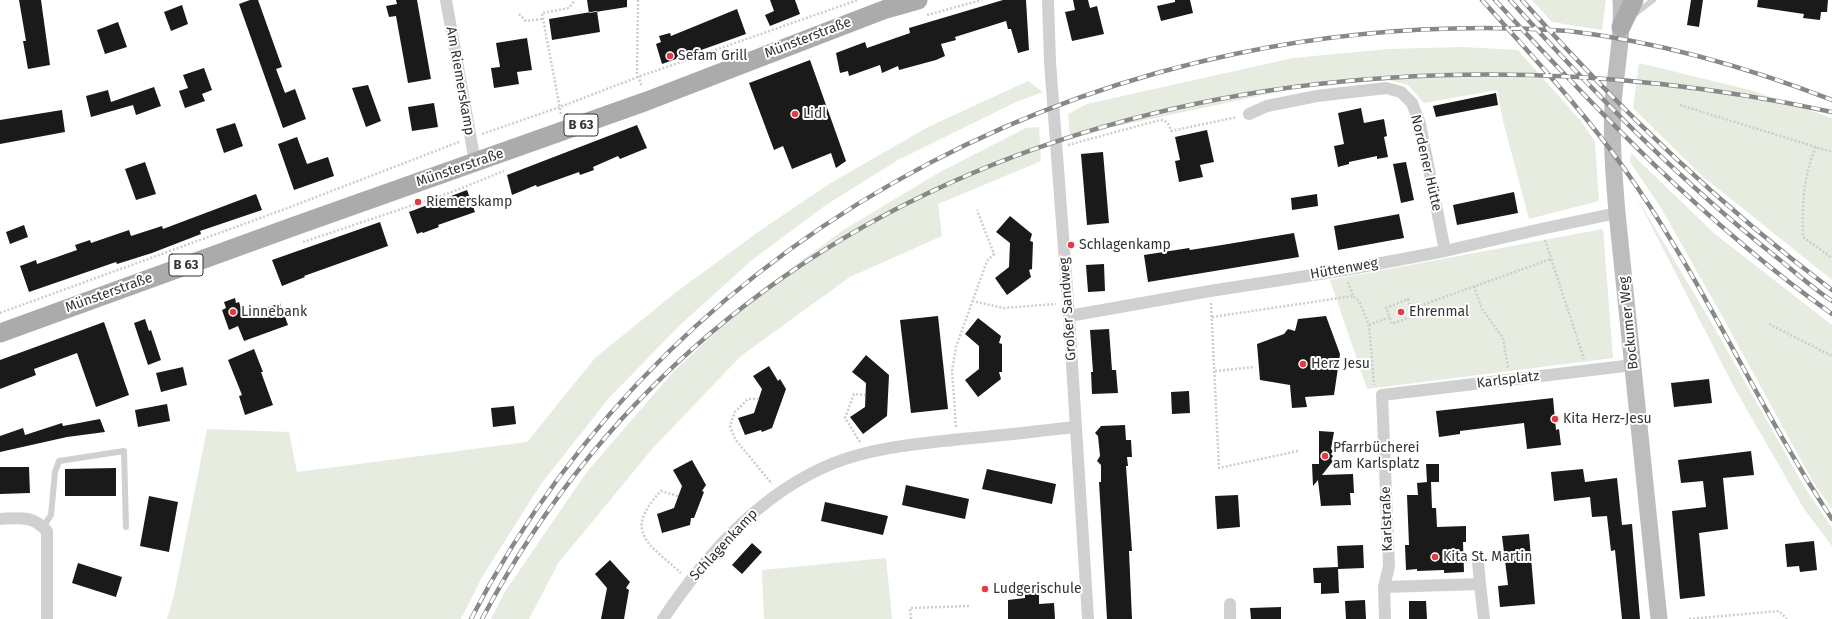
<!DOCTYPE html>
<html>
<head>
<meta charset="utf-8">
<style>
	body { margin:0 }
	canvas { display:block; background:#fff }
</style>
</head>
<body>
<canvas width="1832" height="619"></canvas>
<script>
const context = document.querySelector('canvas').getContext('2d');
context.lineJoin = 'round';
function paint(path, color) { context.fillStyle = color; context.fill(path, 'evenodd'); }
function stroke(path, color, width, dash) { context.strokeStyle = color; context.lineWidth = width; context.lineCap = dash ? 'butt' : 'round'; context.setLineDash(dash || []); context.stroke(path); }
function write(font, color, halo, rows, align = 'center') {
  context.font = font + ' "Fira Sans",sans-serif'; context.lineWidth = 4; context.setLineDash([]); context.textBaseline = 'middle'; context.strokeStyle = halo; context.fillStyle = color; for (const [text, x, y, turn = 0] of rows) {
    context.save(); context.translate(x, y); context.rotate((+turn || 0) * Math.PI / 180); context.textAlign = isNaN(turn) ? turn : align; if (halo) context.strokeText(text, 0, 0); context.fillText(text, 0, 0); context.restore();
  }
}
const green = new Path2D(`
	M1532 0H1606L1602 30 1552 22Z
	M1462 47 1518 50 1581 121 1595 142 1599 201 1529 219 1503 121 1497 90 1424 103 1408 85 1388 80 1297 88 1070 136 1068 114 1087 104 1293 58 1388 49Z
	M1639 63 1750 90 1832 118V280L1701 175 1633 108Z
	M1028 81 1043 92 1016 102 898 160 826 205 752 260 680 325 609 398 541 484 482 577 461 619H167L174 595 207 429 289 432 297 472 527 442 595 358 675 293 758 232 829 184 928 127Z
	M1039 127 1041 161 938 204 942 236 850 277 741 356 653 448 559 562 529 619H491L504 593 586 473 673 372 764 288 845 229 940 172 1026 128Z
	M1631 153 1715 234 1832 325V509L1813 482 1722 316 1661 208 1630 162Z
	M1636 196 1711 322 1805 488 1832 528V546L1804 509 1734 387Z
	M1603 229 1613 358 1367 389 1330 280Z
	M886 558 892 619H764L762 570Z`);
const building = new Path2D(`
	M19 0H41L50 65 28 69 23 41H26Z
	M250 0H258L282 67 276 69 285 93 295 89 306 119 283 128 239 4Z
	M396 0H417L431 79 408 83 396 16 389 17 386 6 397 4Z
	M587 0H627V7L589 13Z
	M770 0H795L800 14 770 26 765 15 774 11Z
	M1003 0H1026L1029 50 1018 53 1011 29H1008L1006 21 955 37 956 40 941 44 945 56 936 60 899 70 898 66 882 73 880 65 849 76 848 71 840 73 836 53 865 42 867 48 910 33 909 28Z
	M1073 0H1088L1090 8 1097 6 1104 34 1072 41 1065 12 1075 10Z
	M1175 0H1190L1193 13 1161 21 1157 6 1175 2Z
	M1691 0H1703L1699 27 1687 25Z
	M1758 0H1828L1827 12H1821L1820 20 1803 18 1804 14 1757 7Z
	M182 5 188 24 171 31 164 12Z
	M737 9 746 34 662 64 656 44 661 42 659 36 670 33 671 36Z
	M597 11 600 32 552 40 549 19Z
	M118 22 127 47 105 54 97 30Z
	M527 38 532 70 517 72 519 84 494 88 491 68 500 67 496 43Z
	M810 60 846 161 836 168 831 153 792 169 783 146 774 150 749 83Z
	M204 68 212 90 202 94 205 101 185 108 179 91 188 88 183 75Z
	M368 85 381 121 366 127 352 88Z
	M154 87 161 106 136 115 133 105 91 117 86 96 108 90 111 102Z
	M1496 93 1498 105 1436 117 1433 106Z
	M434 103 438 127 412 131 408 107Z
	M1361 108 1364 123 1384 119 1387 136 1384 137 1388 157 1377 159V156L1349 162V164L1338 167 1334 146 1344 144 1338 113Z
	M62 110 65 132 0 144V120Z
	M235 123 243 146 224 153 216 129Z
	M637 125 647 148 620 159 618 156 593 167 594 170 580 175 579 172 537 187 536 185 512 195 507 175Z
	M1207 130 1214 162 1200 165 1203 177 1179 182 1175 161 1180 160 1175 137Z
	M297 137 307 164 328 157 334 176 294 190 278 144Z
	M1103 152 1109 223 1087 225 1081 154Z
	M145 162 156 194 136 200 125 169Z
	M1406 162 1414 200 1401 203 1393 164Z
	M467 190 475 212 438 225 439 227 423 233 422 232 417 234 409 212Z
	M1514 192 1518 213 1457 225 1453 205Z
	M256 194 262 210 200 231 201 234 152 253 117 264 116 262 29 292 20 266 36 260 37 264 77 250 75 245 90 240 91 243 129 230 131 236 162 226 163 229Z
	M1317 194 1318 206 1292 210 1291 198Z
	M1399 214 1404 238 1338 250 1334 226Z
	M1010 216 1032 234 1030 241 1033 242 1032 269 1029 270 1031 277 1007 295 995 278 1009 267 1010 243 996 232Z
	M380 222 388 246 304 276 305 277 282 286 272 260Z
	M24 225 28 237 10 244 6 232Z
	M1294 233 1299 257 1148 282 1144 255 1189 248 1190 250 1222 245Z
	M1104 264 1105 291 1088 292 1086 265Z
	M235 298 236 303 239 302 241 308 244 307 246 316 280 303 288 325 244 341 238 326 229 330 222 310 226 308 224 302Z
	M938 316 948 409 911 413 900 320Z
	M1326 316 1340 354 1334 395 1305 397 1307 407 1292 408 1290 385 1260 380 1257 344 1284 334 1288 329 1295 331 1298 319Z
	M978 318 1001 336 999 343 1002 344V372H999L1001 379 978 397 965 380 979 369V346L965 334Z
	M145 319 149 331 151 330 161 360 148 365 134 323Z
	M104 322 129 395 96 407 77 353 34 369 36 375 0 389V360Z
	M1109 329 1112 370H1116L1118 393 1092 394 1091 372H1093L1090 330Z
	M254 349 263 372H261L273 405 245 415 239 396 242 395 228 360Z
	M866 355 889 375 887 416 863 434 850 417 865 407 866 383 852 372Z
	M769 366 778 381 780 379 786 389 772 428 762 432 761 430 745 435 738 418 754 413 762 389 753 376Z
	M183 367 187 385 161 392 156 373Z
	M1709 379 1712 403 1674 407 1671 383Z
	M1189 391 1190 413 1172 414 1171 392Z
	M1553 398 1556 430 1559 429 1561 445 1527 449 1524 423 1460 431V434L1439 437 1436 411Z
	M167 404 170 421 138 427 135 410Z
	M514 406 516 424 493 427 491 408Z
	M100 419 105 432 67 437 0 452V436L23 428 25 435 62 423 63 426Z
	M1125 425 1126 440H1131L1132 457H1127L1128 466H1126L1132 551H1129L1132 619H1107L1099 482H1101V465L1097 461 1100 456 1098 436 1095 433 1101 426Z
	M1319 431 1334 432 1331 449 1333 451 1331 454 1333 456 1331 459 1333 461 1322 475 1353 474 1354 493H1350L1351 505 1321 506 1318 480 1313 486 1312 464H1319Z
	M1751 451 1754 475 1723 478 1728 529 1699 533 1705 596 1680 599 1672 511 1706 507 1703 481 1681 483 1678 460Z
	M692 460 706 485 702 491 704 492 694 518H691L690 525 662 533 657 514 674 508 682 486 673 470Z
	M1426 464H1439V482H1431L1432 508H1436L1437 527 1466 526V542H1463L1464 572 1444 573V570L1417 571V569L1406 570 1405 545H1409L1407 495H1418L1417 483 1427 482Z
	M0 467H29L30 493 0 494Z
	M116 468V496H65V469Z
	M987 469 1056 484 1052 504 982 489Z
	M1583 469 1585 482 1617 478 1622 525 1632 524 1640 619H1622L1615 550 1611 551 1607 516 1592 517 1590 497 1554 501 1551 472Z
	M906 485 969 499 965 519 902 505Z
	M1238 495 1240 527 1217 529 1215 496Z
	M149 496 178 502 169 552 140 546Z
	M825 502 888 516 883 535 821 521Z
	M1529 534 1535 604 1500 607 1498 586 1508 585 1502 536Z
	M1814 541 1817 570 1800 572 1799 566 1787 567 1785 544Z
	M752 543 762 552 742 574 732 565Z
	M1363 545 1364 568 1338 569 1339 593 1321 594V583H1314L1313 568 1338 567 1337 546Z
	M610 560 630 582 626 588 629 590 624 619H601L607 588 595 574Z
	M78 563 122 577 116 597 72 583Z
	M1025 592H1039V604L1054 603 1055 619H1008V600L1025 598Z
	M1365 600 1366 619H1346L1345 601Z
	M1409 601H1426L1427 619H1409Z
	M1281 607V619H1251L1250 608Z`);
const path = new Path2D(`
	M638 0 637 73 642 87
	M519 14 526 21 543 19
	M927 15 982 0
	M1680 105 1832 152
	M561 114 542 13 569 8 575 0
	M482 134 560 107 638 77 858 0
	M1068 145 1160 120C1168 121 1169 124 1171 131L1237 117
	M1816 147C1803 176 1802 207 1803 237L1832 258
	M1545 240 1584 359
	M303 242 452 192 504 171
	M1348 282 1353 296 1359 301 1369 325 1374 385
	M1474 286 1482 309 1503 338 1508 368
	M972 301 1004 308 1056 304
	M1211 303 1219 468 1298 451
	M0 313 285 209 459 142
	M1212 317 1353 296
	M1390 318 1392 324 1413 316 1411 309
	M1769 324 1832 356
	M1369 325 1390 317 1386 308 1408 299 1411 309 1551 259
	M1215 371 1255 367
	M759 399H748L735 412 730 426 735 439 772 484
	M956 427 952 371 956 347 987 261 994 254 977 210
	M860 442 845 418 854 394 865 395
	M678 496 661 491C622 532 649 544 681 573
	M911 619 910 608 970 606
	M1689 619 1779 611 1787 619`);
const service = new Path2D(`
	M1635 14 1653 0
	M43 527 51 515 55 472 59 461 124 451 126 527`);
const minor = new Path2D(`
	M446 0 475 162
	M1048 0 1050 62 1069 316 1088 619
	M1249 114 1267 106 1317 96 1386 88 1401 92 1412 103 1420 124 1445 251
	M1069 316 1210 291 1345 270 1445 251 1541 229 1617 213
	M0 519C20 518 32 515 47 531V619
	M1478 561 1480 584
	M1384 587 1480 584 1484 619
	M1230 604V619
	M663 619C706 555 761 492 834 463 875 447 919 444 961 439 999 436 1037 431 1075 427
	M1385 619 1384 587 1389 566 1382 395 1633 365`);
const secondary = new Path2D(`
	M1621 0C1623 35 1616 69 1613 103 1611 140 1614 177 1617 213L1659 619`);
const primary = new Path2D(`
	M1621 27 1634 0
	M0 333 292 227 647 101 886 9 918 0`);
const rail = new Path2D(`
	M1482 0C1536 60 1592 120 1637 187 1709 293 1761 412 1832 519
	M1495 0C1599 113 1706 224 1832 314
	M1510 0C1594 93 1681 182 1780 260 1797 274 1814 289 1832 301
	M1522 0C1616 106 1719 205 1832 290
	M471 619C677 219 1120 0 1569 31 1659 42 1747 67 1832 100
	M482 619C740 130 1316 0 1832 112`);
const markers = [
	[670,56,4,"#e63946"],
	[795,114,4,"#e63946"],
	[418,202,4,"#e63946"],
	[1071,245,4,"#e63946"],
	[233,312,4,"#e63946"],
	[1401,312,4,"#e63946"],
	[1303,364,4,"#e63946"],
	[1555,419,4,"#e63946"],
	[1325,456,4,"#e63946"],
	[1435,557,4,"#e63946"],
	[985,589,4,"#e63946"]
];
const shields = [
	[581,125,34],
	[186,265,34]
];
const shieldNames = [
	["B 63",581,125],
	["B 63",186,265]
];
const streetNames = [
	["Münsterstraße",808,38,-21],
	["Am Riemerskamp",460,81,80],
	["Nordener Hütte",1426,163,77],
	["Münsterstraße",460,168,-19],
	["Hüttenweg",1344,269,-10],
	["Münsterstraße",109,293,-20],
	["Großer Sandweg",1068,309,-94],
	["Bockumer Weg",1629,323,-96],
	["Karlsplatz",1508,380,-7],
	["Karlstraße",1387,519,-92],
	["Schlagenkamp",724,545,-47]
];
const poiNames = [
	["Sefam Grill",678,56],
	["Lidl",803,114],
	["Riemerskamp",426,202],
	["Schlagenkamp",1079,245],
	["Linnebank",241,312],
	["Ehrenmal",1409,312],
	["Herz Jesu",1311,364],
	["Kita Herz-Jesu",1563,419],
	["Pfarrbücherei",1333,448],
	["am Karlsplatz",1333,464],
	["Kita St. Martin",1443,557],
	["Ludgerischule",993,589]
];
paint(green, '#e6ecdf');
paint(building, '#1a1a1a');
stroke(path, '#cdcdcd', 2.5, [2, 2]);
stroke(service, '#d0d0d0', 6);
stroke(minor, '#d0d0d0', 12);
stroke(secondary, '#bdbdbd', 17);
stroke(primary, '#ababab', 19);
stroke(rail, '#888', 4.5);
stroke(rail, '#fff', 3, [9]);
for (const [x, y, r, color] of markers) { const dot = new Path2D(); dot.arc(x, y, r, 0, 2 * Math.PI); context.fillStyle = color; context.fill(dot); stroke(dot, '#fff', 1.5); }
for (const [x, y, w] of shields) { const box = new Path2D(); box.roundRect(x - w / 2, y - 11, w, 22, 3); context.fillStyle = '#fff'; context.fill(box); stroke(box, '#333', 1); }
write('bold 13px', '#333', null, shieldNames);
write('14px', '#333', '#fff', streetNames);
write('14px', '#333', '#fff', poiNames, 'left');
</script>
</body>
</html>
